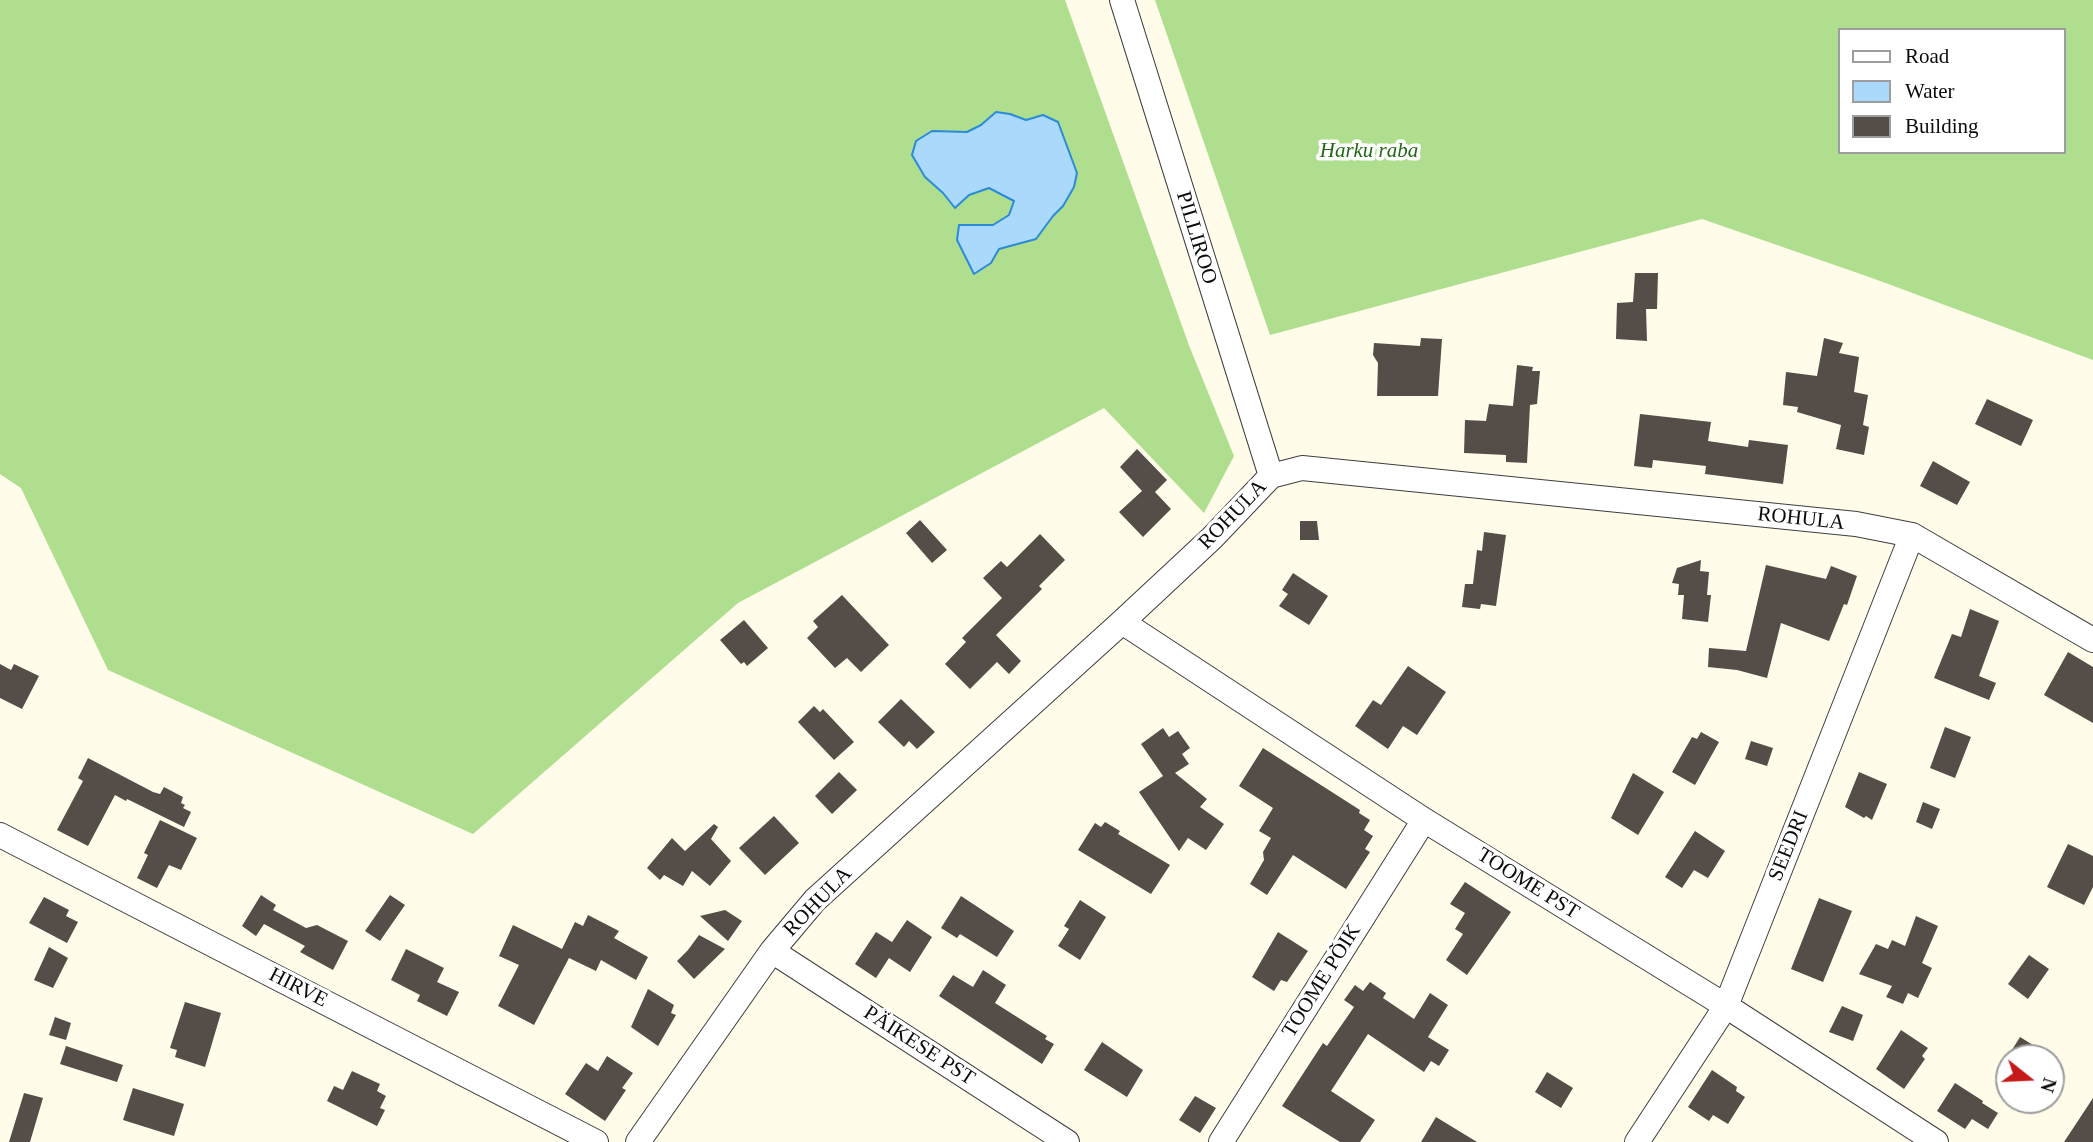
<!DOCTYPE html>
<html>
<head>
<meta charset="utf-8">
<style>
	body { margin:0 }
	#map { position:relative; width:2093px; height:1142px; overflow:hidden; background:#fffcea; font-family:Georgia,serif }
	canvas { display:block }
	.legend { position:absolute; left:1838px; top:28px; width:228px; height:126px; box-sizing:border-box; background:#fff; border:2px solid #9d9d9d; margin:0; padding:9px 12px; list-style:none; font-size:21px; color:#0b0b0b }
	.legend li { display:flex; align-items:center; gap:14px; height:35px }
	.legend b { width:35px; border:2px solid #9d9d9d }
	.north { position:absolute; left:1995px; top:1044px; width:70px; height:70px; box-sizing:border-box; background:#fff; border:2px solid #9d9d9d; border-radius:50%; rotate:108deg; font-size:19px; font-weight:700; line-height:28px; text-align:center; color:#0b0b0b }
	.north::after { content:''; display:block; margin:auto; width:24px; height:32px; background:#c61919; clip-path:polygon(50% 0,100% 100%,50% 72%,0 100%) }
</style>
</head>
<body>
<div id="map">
<canvas width="2093" height="1142"></canvas>
<ul class="legend">
<li><b style="height:9px;background:#fff"></b>Road</li>
<li><b style="height:19px;background:#aad9fb"></b>Water</li>
<li><b style="height:19px;background:#554d47"></b>Building</li>
</ul>
<div class="north">N</div>
</div>
<script>
const context = document.querySelector('canvas').getContext('2d');
context.lineJoin = 'round';
function paint(path, color) { context.fillStyle = color; context.fill(path, 'evenodd'); }
function stroke(path, color, width, dash) { context.strokeStyle = color; context.lineWidth = width; context.lineCap = dash ? 'butt' : 'round'; context.setLineDash(dash || []); context.stroke(path); }
function write(font, color, halo, rows, align = 'center') {
  context.font = font + ' Georgia,serif'; context.lineWidth = 7; context.setLineDash([]); context.textBaseline = 'middle'; context.strokeStyle = halo; context.fillStyle = color; for (const [text, x, y, turn = 0] of rows) {
    context.save(); context.translate(x, y); context.rotate((+turn || 0) * Math.PI / 180); context.textAlign = isNaN(turn) ? turn : align; if (halo) context.strokeText(text, 0, 0); context.fillText(text, 0, 0); context.restore();
  }
}
const forest = new Path2D(`
	M0 0H1065L1190 348 1234 456 1204 513 1104 408 738 603 473 834 108 670 21 488 0 474Z
	M1155 0H2093V360L1872 278 1702 219 1270 335ZM1839 30H2063V152H1839Z`);
const water = new Path2D(`
	M996 112 1010 114 1026 120 1043 115 1058 122 1077 173 1074 187 1063 206 1053 216 1036 239 999 249 991 263 974 274 957 240 959 225H993L1009 215 1014 201 989 188 969 195 955 208 943 193 925 177 912 155 916 141 932 131 967 132 981 125Z`);
const building = new Path2D(`
	M1635 273H1658L1657 309H1646L1647 341 1616 339 1617 303 1633 302Z
	M1421 338 1442 339 1438 396H1377L1378 363 1373 355 1374 343 1420 346Z
	M1824 338 1843 343 1839 353 1859 357 1854 392 1868 395 1863 425 1869 427 1864 455 1836 449 1841 425 1797 412 1798 407 1783 405 1786 372 1817 376Z
	M1517 365 1533 367 1532 371H1540L1537 404 1530 405 1527 463 1506 462V455L1464 453 1465 420 1486 421 1489 404 1513 406Z
	M1987 399 2033 420 2021 446 1975 424Z
	M1640 414 1711 422 1708 441 1748 447 1749 440 1788 445 1783 484 1705 474 1706 466 1653 460 1652 468 1634 466Z
	M1137 449 1167 480 1155 492 1171 509 1143 537 1119 512 1142 491 1120 467Z
	M1933 461 1970 482 1957 505 1920 486Z
	M920 520 947 550 932 563 906 533Z
	M1300 521H1317L1319 540H1300Z
	M1484 532 1506 535 1496 606 1481 604 1480 609 1462 607 1465 584H1473L1477 550 1482 551Z
	M1040 534 1065 560 1039 586 1042 589 996 635 1021 661 1009 674 997 662 970 689 945 664 966 642 962 638 1002 598 983 578 1001 561 1007 567Z
	M1701 560 1700 571 1709 572 1707 595H1711L1708 622 1682 619 1684 595H1678L1679 584 1672 583 1677 568Z
	M1766 565 1826 579 1831 566 1857 576 1847 605 1844 604 1829 641 1781 623 1767 678 1737 670 1708 667 1709 648 1746 651Z
	M1293 573 1328 596 1309 625 1279 606 1288 594 1282 590Z
	M842 595 889 645 861 672 847 658 835 668 807 638 818 627 813 621Z
	M1970 609 1999 621 1979 676 1996 683 1989 700 1934 678 1952 634 1961 637Z
	M744 620 768 648 747 666 744 662 741 664 720 640Z
	M2068 652 2093 667V723L2044 695Z
	M0 664 11 670 14 664 39 676 22 709 0 698Z
	M1408 666 1446 692 1417 735 1403 726 1388 749 1355 726 1373 700 1381 705Z
	M901 699 935 732 917 749 909 741 904 747 878 722Z
	M814 706 820 712 823 709 854 742 834 760 798 722Z
	M1945 727 1971 737 1955 778 1930 768Z
	M1163 728 1169 737 1178 731 1190 748 1182 754 1189 764 1175 773 1207 799 1200 807 1224 824 1206 850 1188 838 1179 851 1139 792 1163 776 1141 744Z
	M1701 732 1719 742 1695 785 1672 772 1692 737 1697 739Z
	M1751 741 1773 748 1767 766 1745 759Z
	M1263 748 1360 810 1359 813 1370 820 1364 830 1373 836 1365 849 1370 852 1346 889 1293 855 1267 895 1250 884 1264 860 1263 852 1271 838 1259 831 1273 808 1239 786Z
	M88 758 153 792 160 794 164 787 183 797 181 803 185 805 183 808 191 812 184 827 127 799 126 801 115 795 88 846 57 830 83 781 78 778Z
	M839 772 857 790 832 814 815 796Z
	M1859 772 1887 784 1872 820 1866 816 1864 818 1845 807Z
	M1633 773 1664 792 1638 835 1611 818Z
	M1923 802 1940 809 1932 829 1916 822Z
	M774 816 799 843 765 875 739 848Z
	M160 820 197 838 181 870 169 865 157 888 137 878 148 855 144 853Z
	M1105 822 1120 831 1118 834 1170 865 1151 894 1078 850 1095 823 1101 827Z
	M714 824 718 827 711 839 731 861 710 886 692 871 683 886 664 875 660 880 647 868 672 838 685 851Z
	M1695 831 1725 851 1708 878 1694 870 1682 888 1665 877Z
	M2068 844 2093 856V887L2084 905 2047 887Z
	M1465 882 1511 912 1467 975 1446 960 1463 934 1455 929 1465 913 1450 904Z
	M261 895 276 905 273 910 306 928 317 925 348 941 333 970 300 952 305 946 264 924 256 936 242 926Z
	M390 895 405 905 380 941 365 931Z
	M961 896 1014 931 997 957 960 934 957 938 941 928Z
	M44 897 69 910 66 916 78 922 67 943 29 923Z
	M1819 898 1852 911 1823 982 1791 969Z
	M1080 900 1106 917 1080 960 1058 946 1069 929 1064 926Z
	M725 910 742 921 728 941 700 916Z
	M588 915 619 931 614 938 648 957 636 980 601 960 596 971 569 958 534 1025 498 1006 519 965 499 956 513 925 562 949 575 922 583 926Z
	M1916 916 1938 926 1922 963 1932 968 1918 998 1908 993 1903 1004 1886 997 1892 986 1859 974 1876 944 1888 949 1892 940 1905 946Z
	M907 920 932 937 910 972 889 958 876 978 855 964 876 932 892 942Z
	M1278 932 1308 951 1287 982 1281 980 1274 991 1252 977Z
	M699 935 725 949 694 979 677 961 688 950Z
	M49 947 68 958 53 988 34 980Z
	M406 949 444 968 437 982 459 992 447 1016 417 1001 420 995 391 980Z
	M2029 955 2049 969 2028 999 2008 984Z
	M983 970 1006 985 995 1003 1047 1036 1045 1039 1054 1044 1042 1064 939 996 953 975 973 987Z
	M1370 982 1386 993 1383 998 1414 1019 1430 993 1448 1005 1428 1037 1449 1050 1439 1066 1431 1061 1424 1072 1368 1034 1331 1091 1375 1120 1360 1142H1340L1282 1106 1323 1043 1327 1046 1354 1007 1344 1000 1355 985 1363 991Z
	M648 989 674 1005 671 1013 676 1015 658 1046 631 1027Z
	M185 1002 221 1013 205 1067 175 1057 177 1050 170 1048Z
	M1842 1006 1863 1015 1853 1041 1829 1032Z
	M55 1017 71 1023 66 1040 49 1035Z
	M1901 1030 1928 1048 1922 1056 1925 1059 1904 1089 1876 1069Z
	M2020 1037 2054 1058H2007Z
	M1102 1042 1143 1070 1127 1097 1084 1070Z
	M66 1046 123 1065 117 1082 60 1064Z
	M607 1056 633 1073 622 1088 626 1090 605 1121 565 1094 586 1063 598 1071Z
	M1712 1070 1737 1087 1736 1091 1745 1097 1728 1124 1713 1115 1709 1121 1688 1107Z
	M352 1071 380 1084 377 1091 386 1096 380 1108 385 1110 377 1126 327 1101 334 1086 343 1090Z
	M1547 1072 1573 1088 1561 1108 1535 1092Z
	M1955 1083 1983 1101 1982 1103 1998 1113 1988 1129 1972 1119 1965 1129 1937 1111Z
	M133 1088 184 1104 174 1136 123 1120Z
	M24 1093 43 1098 30 1142H9Z
	M1195 1096 1216 1108 1200 1133 1179 1120Z
	M2093 1098V1142H2064Z
	M1436 1117 1477 1142H1421Z`);
const minor = new Path2D(`
	M1122 0 1271 476
	M1122 622 1424 820 1726 1006 1936 1142
	M0 835 596 1142
	M772 951 1067 1142
	M638 1142 772 951 815 900 1122 622 1212 538 1271 476 1302 468 1856 524 1912 535 2093 640
	M1221 1142 1424 820
	M1637 1142 1726 1006 1912 535`);
const parkNames = [
	["Harku raba",1369,151]
];
const streetNames = [
	["PILLIROO",1196,238,73],
	["ROHULA",1233,515,-46],
	["ROHULA",1801,519,6],
	["SEEDRI",1789,846,-68],
	["TOOME PST",1528,884,32],
	["ROHULA",818,902,-46],
	["TOOME PÕIK",1322,981,-58],
	["HIRVE",298,988,27],
	["PÄIKESE PST",919,1046,33]
];
paint(forest, '#afde8f');
paint(water, '#aad9fb');
stroke(water, '#2b8bd8', 2);
paint(building, '#554d47');
stroke(minor, '#3e3e3e', 26);
stroke(minor, '#fff', 24);
write('italic 21px', '#246817', '#fff', parkNames);
write('21px', '#0b0b0b', '#fff', streetNames);
</script>
</body>
</html>
